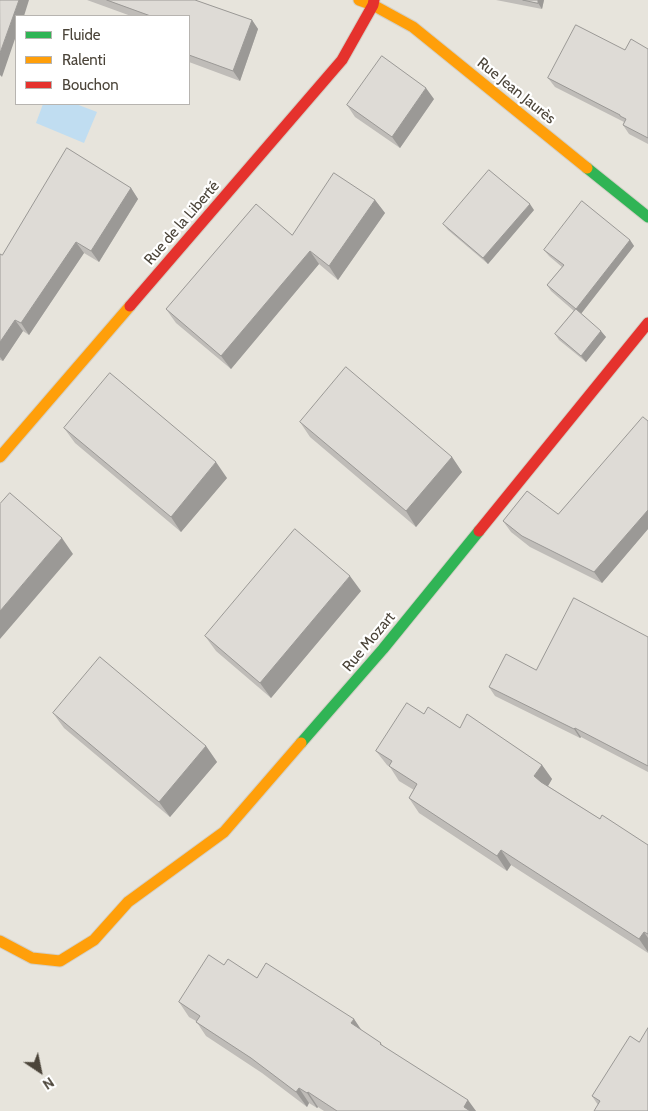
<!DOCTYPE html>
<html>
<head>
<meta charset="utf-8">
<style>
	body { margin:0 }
	#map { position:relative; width:648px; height:1111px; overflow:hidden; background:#f4f2ee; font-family:Cabin,sans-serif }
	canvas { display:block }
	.legend { position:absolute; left:15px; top:15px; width:175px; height:90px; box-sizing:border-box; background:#fff; border:1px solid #b7b4b0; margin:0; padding:6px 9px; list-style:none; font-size:15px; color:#4b4439 }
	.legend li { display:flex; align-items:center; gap:10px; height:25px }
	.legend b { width:25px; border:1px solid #b7b4b0 }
	.north { position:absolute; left:15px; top:1046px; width:50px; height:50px; -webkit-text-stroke:4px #fff; paint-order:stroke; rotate:146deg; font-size:14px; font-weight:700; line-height:20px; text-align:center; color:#4b4439 }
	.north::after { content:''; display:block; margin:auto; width:18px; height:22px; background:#4b4439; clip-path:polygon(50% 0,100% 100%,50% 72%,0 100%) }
</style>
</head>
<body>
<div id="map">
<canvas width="648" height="1111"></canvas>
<ul class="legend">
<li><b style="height:6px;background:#30b455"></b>Fluide</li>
<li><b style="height:6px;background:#ff9f0a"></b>Ralenti</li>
<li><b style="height:6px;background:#e5322d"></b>Bouchon</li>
</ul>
<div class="north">N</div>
</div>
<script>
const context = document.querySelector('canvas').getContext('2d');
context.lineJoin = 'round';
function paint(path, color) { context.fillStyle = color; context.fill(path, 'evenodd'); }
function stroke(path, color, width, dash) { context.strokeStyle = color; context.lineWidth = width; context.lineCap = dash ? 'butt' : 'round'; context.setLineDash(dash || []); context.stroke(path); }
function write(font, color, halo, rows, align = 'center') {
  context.font = font + ' Cabin,sans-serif'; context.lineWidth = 4.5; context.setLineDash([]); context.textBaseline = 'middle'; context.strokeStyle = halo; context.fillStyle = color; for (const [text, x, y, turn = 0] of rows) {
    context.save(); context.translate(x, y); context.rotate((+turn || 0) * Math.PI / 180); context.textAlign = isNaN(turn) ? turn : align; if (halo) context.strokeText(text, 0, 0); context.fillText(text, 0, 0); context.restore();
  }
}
const residential = new Path2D(`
	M0 0H648V1111H0ZM16 16H189V104H16Z`);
const water = new Path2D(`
	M43 104H76L97 112 84 143 36 123Z`);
const fast = new Path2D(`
	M587 168 648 217
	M301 743 383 649 479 531`);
const slow = new Path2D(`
	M359 0 373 5 413 27 587 168
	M0 457 130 306
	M0 941 32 958 60 961 94 940 128 902 224 832 301 743`);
const jam = new Path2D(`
	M130 306 342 60 373 5 374 0
	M479 531 648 323`);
const wall = new Path2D(`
	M87 0H195L252 20 258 29 240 81 189 62V16H131Z
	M496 0H544L542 9Z
	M648 49V144L629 134 623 125 624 122 555 87 548 78 625 50Z
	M434 99 400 148 355 117 347 105Z
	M131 188 138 199 99 262 84 253 29 335 23 331 3 361 0 360V254L2 255Z
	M375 200 385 213 338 280 319 264 231 369 176 323 166 309 292 235Z
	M534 210 488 264 448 230 443 224Z
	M630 240 634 246 581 314 606 337 586 362 559 340 555 334 574 311 551 291 547 285 562 267 549 256 544 250Z
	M648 421V529L602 583 530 547 511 532 503 521 558 514Z
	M300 422 452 457 462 472 416 527 310 437Z
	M64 428 227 478 181 532 75 443Z
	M361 591 271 698 216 651 205 636Z
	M648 637V772L581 737 580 738 495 696 489 687 536 670Z
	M53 713 206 746 217 762 170 817 64 728Z
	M424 714 460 728 542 765 552 779 548 786 600 819 648 845V953L511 865 507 871 419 813 409 798 414 790 399 781 390 767 387 765 376 751Z
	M224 965 354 1019 362 1031 381 1043 383 1046 476 1111H324L318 1107 317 1108 309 1103 307 1107 262 1073 206 1036 196 1021 189 1017 179 1002Z
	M639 1042 598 1105 592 1096Z`);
const shadedWall = new Path2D(`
	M19 0H29L24 16H16V36L2 77 0 75V53Z
	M538 0H544L542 9 538 3Z
	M252 20 258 29 240 81 233 71Z
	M426 88 434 99 400 148 392 137Z
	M131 188 138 199 99 262 91 251Z
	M375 200 385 213 338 280 329 266Z
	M530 204 534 210 488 264 483 258Z
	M630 240 634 246 580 315 576 309Z
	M76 242 84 253 29 335 21 323Z
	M310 251 319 264 231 369 221 356Z
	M15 320 23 331 3 361 0 357V342Z
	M601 331 606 337 586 362 581 356Z
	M452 457 462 472 416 527 406 511Z
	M216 462 227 478 181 532 171 517Z
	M648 510V529L602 583 594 572Z
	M62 538 73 554 0 639V611Z
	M350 576 361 591 271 698 260 683Z
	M575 728 581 737 580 738 574 729Z
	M206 746 217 762 170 817 159 802Z
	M542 765 552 779 545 791 534 776Z
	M501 850 511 865 507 871 497 856Z
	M644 932 648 938V952L639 939Z
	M354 1019 364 1034 351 1023Z
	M299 1088 309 1103 307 1107 296 1092Z
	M308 1092 318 1107 317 1108 307 1093Z
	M468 1100 476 1111H466L464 1107Z`);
const building = new Path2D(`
	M0 0H19L0 53Z
	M107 0H195L252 20 233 71 189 55V16H151Z
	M523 0H538V3Z
	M576 25 625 50 631 39 648 49V138L623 125 626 119 620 116V115L548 78Z
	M382 56 426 88 392 137 347 105Z
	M67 148 131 188 91 251 76 242 21 323 15 320 0 342V254L2 255Z
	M489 170 530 204 483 258 443 224Z
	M334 173 375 200 329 266 310 251 221 356 166 309 256 204 292 235Z
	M582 201 630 240 576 309 547 285 564 265 544 250Z
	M576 309 601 331 581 356 555 334Z
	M346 367 452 457 406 511 300 422Z
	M110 373 216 462 171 517 64 428Z
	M643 417 648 421V510L594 572 522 536 503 521 527 491 558 514Z
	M10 493 62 538 0 611V504Z
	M295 529 350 576 260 683 205 636Z
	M574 598 648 637V766L575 728 574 729 489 687 506 654 536 670Z
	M100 657 206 746 159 802 53 713Z
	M407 703 424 714 428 707 460 728 467 714 542 765 534 776 541 782 600 819 602 815 648 845V934L644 932 639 939 501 850 497 856 409 798 417 784 389 766 392 761 376 751Z
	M209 955 224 965 228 959 257 978 266 963 354 1019 351 1023 381 1043 380 1044 468 1100 464 1107 470 1111H337L308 1092 307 1093 299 1088 296 1092 251 1058 196 1022 200 1016 179 1002Z
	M648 1028V1111H594L600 1101 592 1096 630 1036 639 1042Z`);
const streetNames = [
	["Rue Jean Jaurès",516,91,39],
	["Rue de la Liberté",182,223,-49],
	["Rue Mozart",369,642,-50]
];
paint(residential, '#e7e4dc');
paint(water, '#c0ddf1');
stroke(fast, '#d3cfc5', 13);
stroke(slow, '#d3cfc5', 13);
stroke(jam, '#d3cfc5', 13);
stroke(fast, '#30b455', 11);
stroke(slow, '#ff9f0a', 11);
stroke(jam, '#e5322d', 11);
paint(wall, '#bfbcb8');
paint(shadedWall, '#9b9996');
paint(building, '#dedbd6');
stroke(building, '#9b9996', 1);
write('15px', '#4b4439', '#fff', streetNames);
</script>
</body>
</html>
